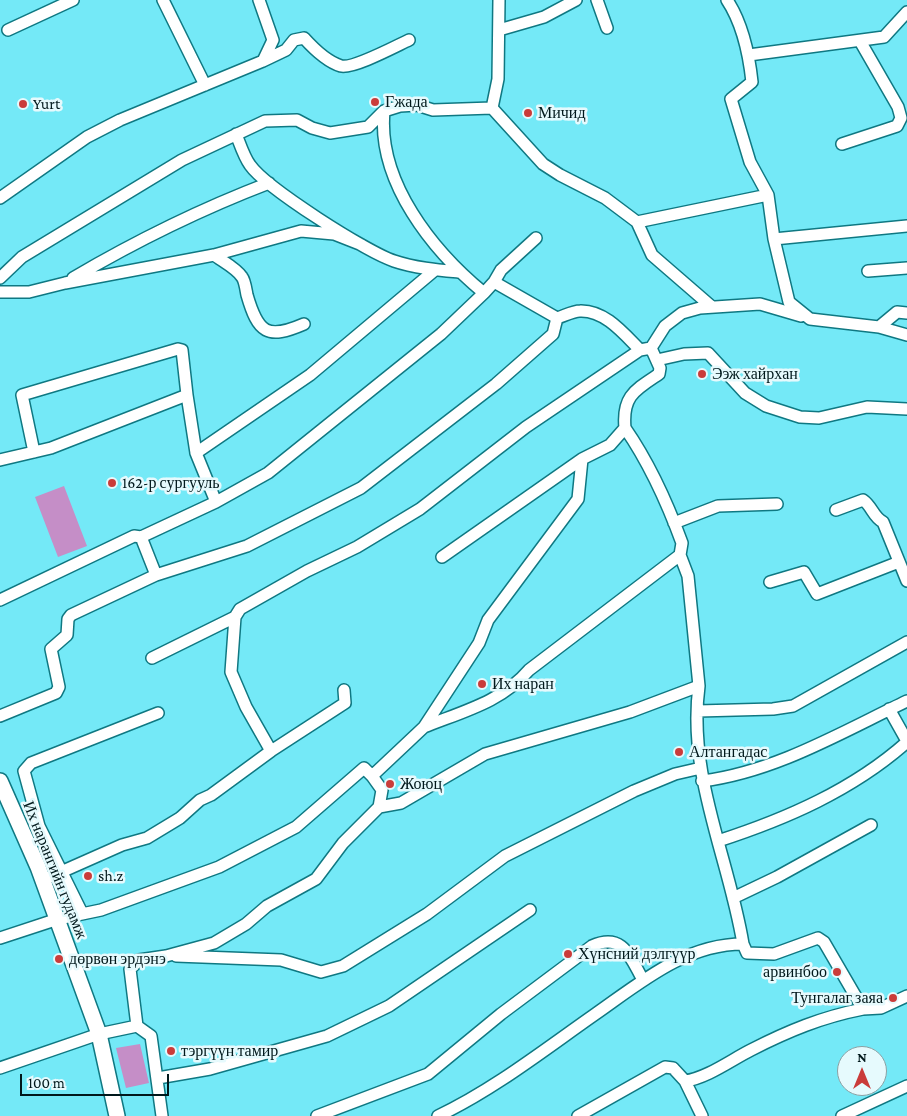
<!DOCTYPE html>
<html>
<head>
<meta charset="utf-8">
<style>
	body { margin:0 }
	#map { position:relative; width:907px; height:1116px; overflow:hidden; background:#74e9f7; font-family:"Crimson Pro",serif }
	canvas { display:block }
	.north { position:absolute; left:837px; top:1046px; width:50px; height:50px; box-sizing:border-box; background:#e6fafd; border:1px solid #8aa0a3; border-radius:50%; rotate:0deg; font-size:14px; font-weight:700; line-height:20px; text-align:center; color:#00181b }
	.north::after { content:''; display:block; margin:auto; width:18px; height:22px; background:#ca3c3a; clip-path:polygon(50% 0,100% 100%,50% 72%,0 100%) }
	.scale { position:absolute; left:20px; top:1074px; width:149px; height:22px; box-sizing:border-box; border:2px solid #00181b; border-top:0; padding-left:6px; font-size:15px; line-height:18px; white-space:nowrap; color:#00181b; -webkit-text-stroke:4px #e6fafd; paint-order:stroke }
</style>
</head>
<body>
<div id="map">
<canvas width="907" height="1116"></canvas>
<div class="north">N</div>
<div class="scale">100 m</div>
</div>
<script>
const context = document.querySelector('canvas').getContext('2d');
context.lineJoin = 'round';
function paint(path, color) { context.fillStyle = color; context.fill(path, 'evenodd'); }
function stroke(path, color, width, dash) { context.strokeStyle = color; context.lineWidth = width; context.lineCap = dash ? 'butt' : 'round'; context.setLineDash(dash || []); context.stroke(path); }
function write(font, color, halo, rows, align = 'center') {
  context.font = font + ' "Crimson Pro",serif'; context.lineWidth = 5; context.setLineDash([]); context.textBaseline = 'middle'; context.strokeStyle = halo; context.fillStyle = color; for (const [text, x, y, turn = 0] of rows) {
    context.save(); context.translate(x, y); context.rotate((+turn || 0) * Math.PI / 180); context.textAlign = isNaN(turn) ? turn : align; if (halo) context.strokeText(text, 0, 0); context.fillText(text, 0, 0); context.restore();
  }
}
const green = new Path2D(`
	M64 486 87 546 58 557 35 497Z
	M140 1044 149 1083 126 1088 116 1048Z`);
const minor = new Path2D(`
	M163 0 205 85
	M499 0 498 79 492 108 543 164 560 175 605 198 637 222 768 195
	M597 0 607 28
	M727 0C743 24 749 54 752 82L731 99 750 162 768 195 774 239 789 302 810 319 879 327 907 335
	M8 30 73 0
	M499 30 544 17 576 0
	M749 55 884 37 907 12
	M263 61 286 50 294 40 304 38C313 48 328 62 341 66 353 69 396 46 409 40
	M236 134C240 144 244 157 250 165 266 188 367 252 394 261 415 268 437 270 458 272
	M842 144 897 126 901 118 898 107 860 41
	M0 198 87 137 120 120 263 61 273 40 259 0
	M637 222 652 255 712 307
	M774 239 907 226
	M214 255C222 261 236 268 242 277 245 281 246 290 247 295 258 333 267 340 304 324
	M868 271 907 268
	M0 278 22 257 182 160 265 121 297 120 312 128 330 133 368 127 384 111 400 106 417 105 433 110 492 108
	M73 278C136 241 201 209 269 183
	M494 282 501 270 536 238
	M0 292H29L65 283 214 255 301 231 334 234 362 245
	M879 327 897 312 907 313
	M651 348 665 326 682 313 700 308 760 304 801 316
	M657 360 684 354 708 353 745 393 766 406 800 417 819 418 867 407 907 409
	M187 395 196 453
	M625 428C650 464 667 502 682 543L680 555 688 576 699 686C687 775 729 858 743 944L747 953 774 954 818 938 824 942 863 1009 881 1008 907 996
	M0 460 51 448 187 395 182 350 178 349 22 395 34 452
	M216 502 196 453 310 375 435 270
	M836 510 863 500C872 506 873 517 883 522L907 581
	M674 523 718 506 777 504
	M141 537 156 575
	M442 557 582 459
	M770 582 804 572 817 594 899 562
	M0 600 134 536 141 537 216 502 268 473 441 334 484 293
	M152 658 235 617
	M889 709 907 741
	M698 711 773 709 793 706 907 642
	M0 716 56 693 59 687 51 649 67 635 68 619 71 615 156 575 247 546 361 488 496 384 553 334 557 318
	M424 727C461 712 502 702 529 670L680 555
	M271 751 345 703 344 690
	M702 781C775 772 842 732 907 701
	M379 807 401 803 485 754 630 712 699 686
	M718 841C786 819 853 790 907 742
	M43 880 122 845 147 838 180 818 200 800 211 795 271 751 246 707 231 672 235 617 240 609 307 571 357 547 420 509 526 427 640 350
	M733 898 777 877 871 825
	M82 913 39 826 24 771 31 763 158 713
	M0 938 58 919 101 910 219 867 296 827 364 768 372 776
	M176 956 281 960 321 972 343 966 427 914 505 856 634 791 675 774 701 768
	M137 1026 130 969 139 960 166 956 214 943 246 924 267 906 316 879 343 843 379 807 382 790 372 776 424 727 479 643 488 620 578 499 582 459 610 445 625 428C622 396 635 390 659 374L660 368 651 348 640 350C624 334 605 310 580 311 573 311 564 316 557 318L494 282 484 293C433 251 377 182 384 111
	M0 1068 99 1034 137 1026 151 1036 162 1116
	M158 1078 210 1069 327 1036 389 1006 530 910
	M685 1081 702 1116
	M317 1116 428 1074 501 1014 592 946C623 932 630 957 643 980
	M438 1116C493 1090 544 1050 594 1015 640 983 685 944 743 944
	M578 1116 665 1067 673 1068 685 1081C707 1078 731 1060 751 1050 788 1031 822 1017 863 1009
	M842 1116 907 1086`);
const secondary = new Path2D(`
	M0 781 38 867 99 1034 117 1116`);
const markers = [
	[375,102,5,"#ca3c3a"],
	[23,104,5,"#ca3c3a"],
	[528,113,5,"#ca3c3a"],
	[702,374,5,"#ca3c3a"],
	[112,483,5,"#ca3c3a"],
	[482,684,5,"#ca3c3a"],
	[679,752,5,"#ca3c3a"],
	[390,784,5,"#ca3c3a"],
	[88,876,5,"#ca3c3a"],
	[568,954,5,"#ca3c3a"],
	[59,959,5,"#ca3c3a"],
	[837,972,5,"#ca3c3a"],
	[893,998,5,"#ca3c3a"],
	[171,1051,5,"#ca3c3a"]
];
const poiNames = [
	["Гжада",385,102],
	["Yurt",33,104],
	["Мичид",538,113],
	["Ээж хайрхан",712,374],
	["162-р сургууль",122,483],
	["Их наран",492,684],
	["Алтангадас",689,752],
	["Жоюц",400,784],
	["sh.z",98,876],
	["Хүнсний дэлгүүр",578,954],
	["дөрвөн эрдэнэ",69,959],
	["арвинбоо",827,972,"right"],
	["Тунгалаг заяа",883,998,"right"],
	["тэргүүн тамир",181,1051]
];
const streetNames = [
	["Их нарангийн гудамж",55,870,68]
];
paint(green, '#c58ec7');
stroke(minor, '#0f7882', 14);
stroke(secondary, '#0f7882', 18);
stroke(minor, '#fff', 11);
stroke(secondary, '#fff', 15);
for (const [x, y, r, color] of markers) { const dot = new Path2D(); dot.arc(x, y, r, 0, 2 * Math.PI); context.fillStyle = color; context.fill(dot); stroke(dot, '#e6fafd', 2); }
write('16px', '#00181b', '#e6fafd', poiNames, 'left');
write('16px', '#00181b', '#e6fafd', streetNames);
</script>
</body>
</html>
